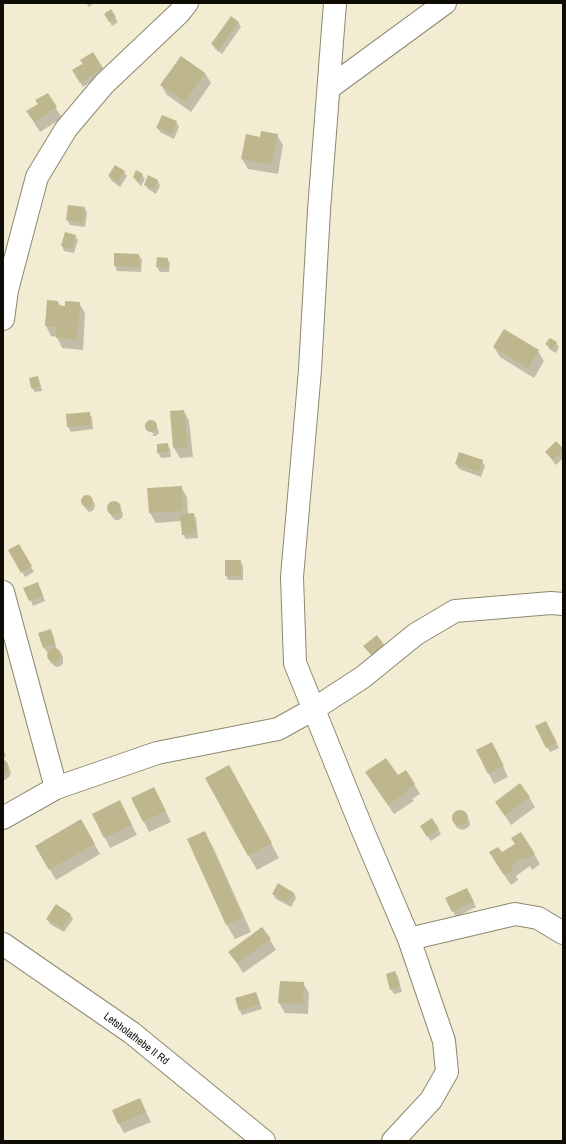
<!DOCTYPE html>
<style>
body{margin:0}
#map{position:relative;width:566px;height:1144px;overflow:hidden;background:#f2edd2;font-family:"Archivo Narrow",sans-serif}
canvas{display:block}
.frame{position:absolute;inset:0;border:4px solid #0e0c05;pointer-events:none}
</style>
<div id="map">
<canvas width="566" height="1144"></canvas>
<div class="frame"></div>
</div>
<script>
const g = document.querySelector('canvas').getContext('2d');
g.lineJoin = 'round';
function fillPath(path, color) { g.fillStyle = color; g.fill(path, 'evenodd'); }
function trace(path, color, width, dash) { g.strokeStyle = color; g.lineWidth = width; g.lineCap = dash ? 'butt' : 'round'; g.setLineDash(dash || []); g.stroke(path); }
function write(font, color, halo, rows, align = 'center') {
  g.font = font + ' "Archivo Narrow",sans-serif'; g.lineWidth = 4; g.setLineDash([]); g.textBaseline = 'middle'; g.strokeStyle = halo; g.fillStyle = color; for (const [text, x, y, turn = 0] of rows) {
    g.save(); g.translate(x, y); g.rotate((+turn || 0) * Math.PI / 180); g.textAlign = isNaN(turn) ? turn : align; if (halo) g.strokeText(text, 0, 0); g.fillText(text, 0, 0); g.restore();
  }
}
const shadow = new Path2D(`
 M 86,3 L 94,3 L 89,7 Z
 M 115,17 L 118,22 L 112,26 L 108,19 Z
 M 238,22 L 241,27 L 222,54 L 215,49 L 213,44 Z
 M 181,57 L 205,73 L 211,83 L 191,112 L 167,95 L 161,85 Z
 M 84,64 L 102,68 L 105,73 L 83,87 L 73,70 Z
 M 47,94 L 62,118 L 40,132 L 33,121 L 39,104 Z
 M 176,122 L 179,127 L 174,139 L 160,132 L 158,128 Z
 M 277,135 L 283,145 L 278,174 L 248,169 L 242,159 L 261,138 Z
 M 124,172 L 127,176 L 120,187 L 112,181 L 109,176 Z
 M 142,175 L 145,179 L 141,186 L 137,182 L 134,177 Z
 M 158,181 L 160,186 L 156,194 L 148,189 L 145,185 Z
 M 85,208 L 87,213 L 85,227 L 70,225 L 67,220 Z
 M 75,236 L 78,240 L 74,253 L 64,251 L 62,246 Z
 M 115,254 L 139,255 L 142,260 L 141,272 L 117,271 L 115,266 Z
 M 167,259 L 170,263 L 169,272 L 160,272 L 157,267 Z
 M 47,301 L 58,302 L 61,307 L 65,307 L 79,303 L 85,313 L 83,350 L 62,348 L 57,337 L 51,336 L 46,326 Z
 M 556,343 L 559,347 L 556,353 L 549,349 L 547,344 Z
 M 494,347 L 538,351 L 544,361 L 534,378 L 500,357 Z
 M 37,377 L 40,382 L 42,391 L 35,392 L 32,388 Z
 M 184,411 L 189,421 L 193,457 L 180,458 L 174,448 Z
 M 89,413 L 92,418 L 93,429 L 71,432 L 68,427 Z
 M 151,421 L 155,423 L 158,429 L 159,433 L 156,436 L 153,436 L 150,434 L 150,433 L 152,436 L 154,434 L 147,429 L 147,425 L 148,422 Z
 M 167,444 L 170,449 L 171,457 L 161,458 L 158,453 L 158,445 Z
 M 563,449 L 563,458 L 556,465 L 546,452 Z
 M 482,461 L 485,466 L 481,477 L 459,469 L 456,464 Z
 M 181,487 L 187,497 L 188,514 L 193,514 L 196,518 L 198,538 L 186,539 L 183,534 L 182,521 L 156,523 L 150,513 Z
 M 86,496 L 89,497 L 95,504 L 94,509 L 92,511 L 89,512 L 85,508 L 82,503 L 82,500 Z
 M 115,503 L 119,505 L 123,514 L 122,518 L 119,520 L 115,520 L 112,517 L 108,508 L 110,504 Z
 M 18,545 L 34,572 L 25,577 L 9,550 Z
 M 240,561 L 243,566 L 243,580 L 228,580 L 226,575 Z
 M 25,588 L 40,588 L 45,601 L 33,606 Z
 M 50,630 L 53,635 L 57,650 L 60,652 L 63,657 L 63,663 L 61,666 L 56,667 L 51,663 L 48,658 L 48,652 L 47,652 L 44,648 Z
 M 545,722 L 559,748 L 550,752 L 536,727 Z
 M 477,750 L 497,753 L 508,777 L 494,784 Z
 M 4,752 L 6,756 L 3,758 L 3,753 Z
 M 3,761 L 8,765 L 11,773 L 9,777 L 5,780 L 3,780 Z
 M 398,777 L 414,784 L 420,794 L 412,799 L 414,801 L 394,814 L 372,782 Z
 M 237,781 L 279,858 L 257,870 L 249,856 Z
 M 529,797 L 535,807 L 511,825 L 496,802 Z
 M 132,798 L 159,798 L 171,822 L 149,832 Z
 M 460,811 L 464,813 L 469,820 L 470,825 L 467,828 L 463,830 L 457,828 L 454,822 L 453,815 L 455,812 Z
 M 125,812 L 137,835 L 110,848 L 93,814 Z
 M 81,820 L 100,854 L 56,880 L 36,846 Z
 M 438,829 L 441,834 L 431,841 L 424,831 Z
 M 204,832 L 213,847 L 251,932 L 235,939 L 227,925 L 189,839 Z
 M 502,854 L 534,854 L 540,864 L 532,870 L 530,866 L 516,876 L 518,880 L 511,885 L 496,863 Z
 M 294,893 L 296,898 L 291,907 L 276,899 L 273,894 Z
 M 470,894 L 476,907 L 456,917 L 447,899 Z
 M 70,914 L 73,919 L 64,932 L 50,924 L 47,919 Z
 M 270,940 L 276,950 L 243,973 L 230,952 Z
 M 395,972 L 398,977 L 402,992 L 394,994 L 391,989 Z
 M 280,982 L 303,983 L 309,993 L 308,1014 L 285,1013 L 279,1003 Z
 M 256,993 L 258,998 L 262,1009 L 242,1015 L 240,1011 Z
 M 140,1099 L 151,1122 L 124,1133 L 119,1124 Z`);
const building = new Path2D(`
 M 111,9 L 116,17 L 109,22 L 104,14 Z
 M 231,16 L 239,22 L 219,50 L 211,44 Z
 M 93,52 L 103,68 L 80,83 L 72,70 L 82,64 L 86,69 L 80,60 Z
 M 181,56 L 205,73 L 185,102 L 160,85 Z
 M 48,93 L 57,107 L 34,122 L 26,111 L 38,104 L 35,100 Z
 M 162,115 L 177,121 L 172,134 L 156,128 Z
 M 261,131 L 278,134 L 272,165 L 241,159 L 246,134 L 260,137 Z
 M 115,165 L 125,171 L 118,182 L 108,176 Z
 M 136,170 L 143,174 L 138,182 L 133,177 Z
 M 148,175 L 158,180 L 154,189 L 144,185 Z
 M 68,205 L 85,207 L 83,223 L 66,220 Z
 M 65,232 L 76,235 L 72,249 L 61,246 Z
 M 114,253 L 139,254 L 139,267 L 114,266 Z
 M 157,257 L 168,258 L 167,268 L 156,267 Z
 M 47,300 L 58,301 L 58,305 L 65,306 L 65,301 L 80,302 L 77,340 L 56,338 L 56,327 L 45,326 Z
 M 504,329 L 539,350 L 528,368 L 493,347 Z
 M 550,338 L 557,342 L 553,349 L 545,344 Z
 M 38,376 L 40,387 L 31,388 L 29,378 Z
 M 184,410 L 188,447 L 173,448 L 170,411 Z
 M 90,412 L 91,425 L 67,427 L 66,414 Z
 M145 426a6 6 0 1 1 12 0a6 6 0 1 1-12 0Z
 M 556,441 L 563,448 L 563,451 L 553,460 L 545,452 Z
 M 168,443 L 169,452 L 157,453 L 157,444 Z
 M 459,452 L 483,460 L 479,472 L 455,464 Z
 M 182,486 L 183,511 L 149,513 L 147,488 Z
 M81 501a6 6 0 1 1 12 0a6 6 0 1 1-12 0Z
 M107 508a7 7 0 1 1 14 0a7 7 0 1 1-14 0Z
 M 194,513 L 196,533 L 182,535 L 180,514 Z
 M 19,544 L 32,566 L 21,573 L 8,550 Z
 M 225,560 L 241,560 L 241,576 L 225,576 Z
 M 38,582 L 43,596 L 29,601 L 23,588 Z
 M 51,629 L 55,644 L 43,648 L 38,633 Z
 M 377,635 L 385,646 L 372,656 L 363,646 Z
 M47 655a7 7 0 1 1 14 0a7 7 0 1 1-14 0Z
 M 546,721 L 557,743 L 546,748 L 535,726 Z
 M 492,742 L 504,766 L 488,774 L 476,750 Z
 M 386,758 L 398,775 L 406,770 L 415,784 L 407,789 L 409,791 L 388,805 L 365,772 Z
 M 3,759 L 7,762 L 9,768 L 7,772 L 3,775 Z
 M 229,765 L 272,843 L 248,856 L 205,778 Z
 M 520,783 L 530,797 L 505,816 L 495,802 Z
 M 154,787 L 166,811 L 143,822 L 131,798 Z
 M 120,800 L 132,825 L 104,838 L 92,814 Z
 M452 818a8 8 0 1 1 16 0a8 8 0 1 1-16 0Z
 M 432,818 L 439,829 L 427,837 L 420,826 Z
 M 81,819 L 95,844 L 49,870 L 35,846 Z
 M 205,831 L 243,918 L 226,925 L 187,839 Z
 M 521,832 L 535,854 L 526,860 L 523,857 L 511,865 L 514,870 L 504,875 L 489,852 L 498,847 L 502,852 L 515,844 L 511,838 Z
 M 278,883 L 294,893 L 288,903 L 272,894 Z
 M 467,888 L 474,902 L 452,912 L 445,898 Z
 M 56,904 L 71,914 L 62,928 L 46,919 Z
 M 262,927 L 271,939 L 237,963 L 228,952 Z
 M 395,971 L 400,987 L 390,990 L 386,974 Z
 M 280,981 L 304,982 L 303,1004 L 278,1003 Z
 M 256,992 L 260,1004 L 239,1011 L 235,998 Z
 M 140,1098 L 146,1112 L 118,1124 L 112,1110 Z`);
const street = new Path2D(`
 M 335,3 L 319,210 L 310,370 L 292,577 L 295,663 L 363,831 L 409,939 L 444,1041 L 447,1072 L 431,1100 L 393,1141
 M 329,88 L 445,3
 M 3,319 L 7,290 L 37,177 L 66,129 L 104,84 L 179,13 L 187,3
 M 3,592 L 56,788
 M 3,818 L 56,788 L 157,753 L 278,729 L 314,709 L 363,677 L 416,634 L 455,611 L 551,603 L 563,604
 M 409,939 L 515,914 L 538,918 L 563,933`);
const secondary = new Path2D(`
 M 3,944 L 132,1033 L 264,1141`);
const streetNames = [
 ["Letsholathebe II Rd",136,1039,37]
];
fillPath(shadow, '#0003');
fillPath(building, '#beb78d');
trace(street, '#8d8971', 24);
trace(secondary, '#8d8971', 24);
trace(street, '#fff', 22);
trace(secondary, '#fff', 22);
write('11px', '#0e0c05', '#fff', streetNames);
</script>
